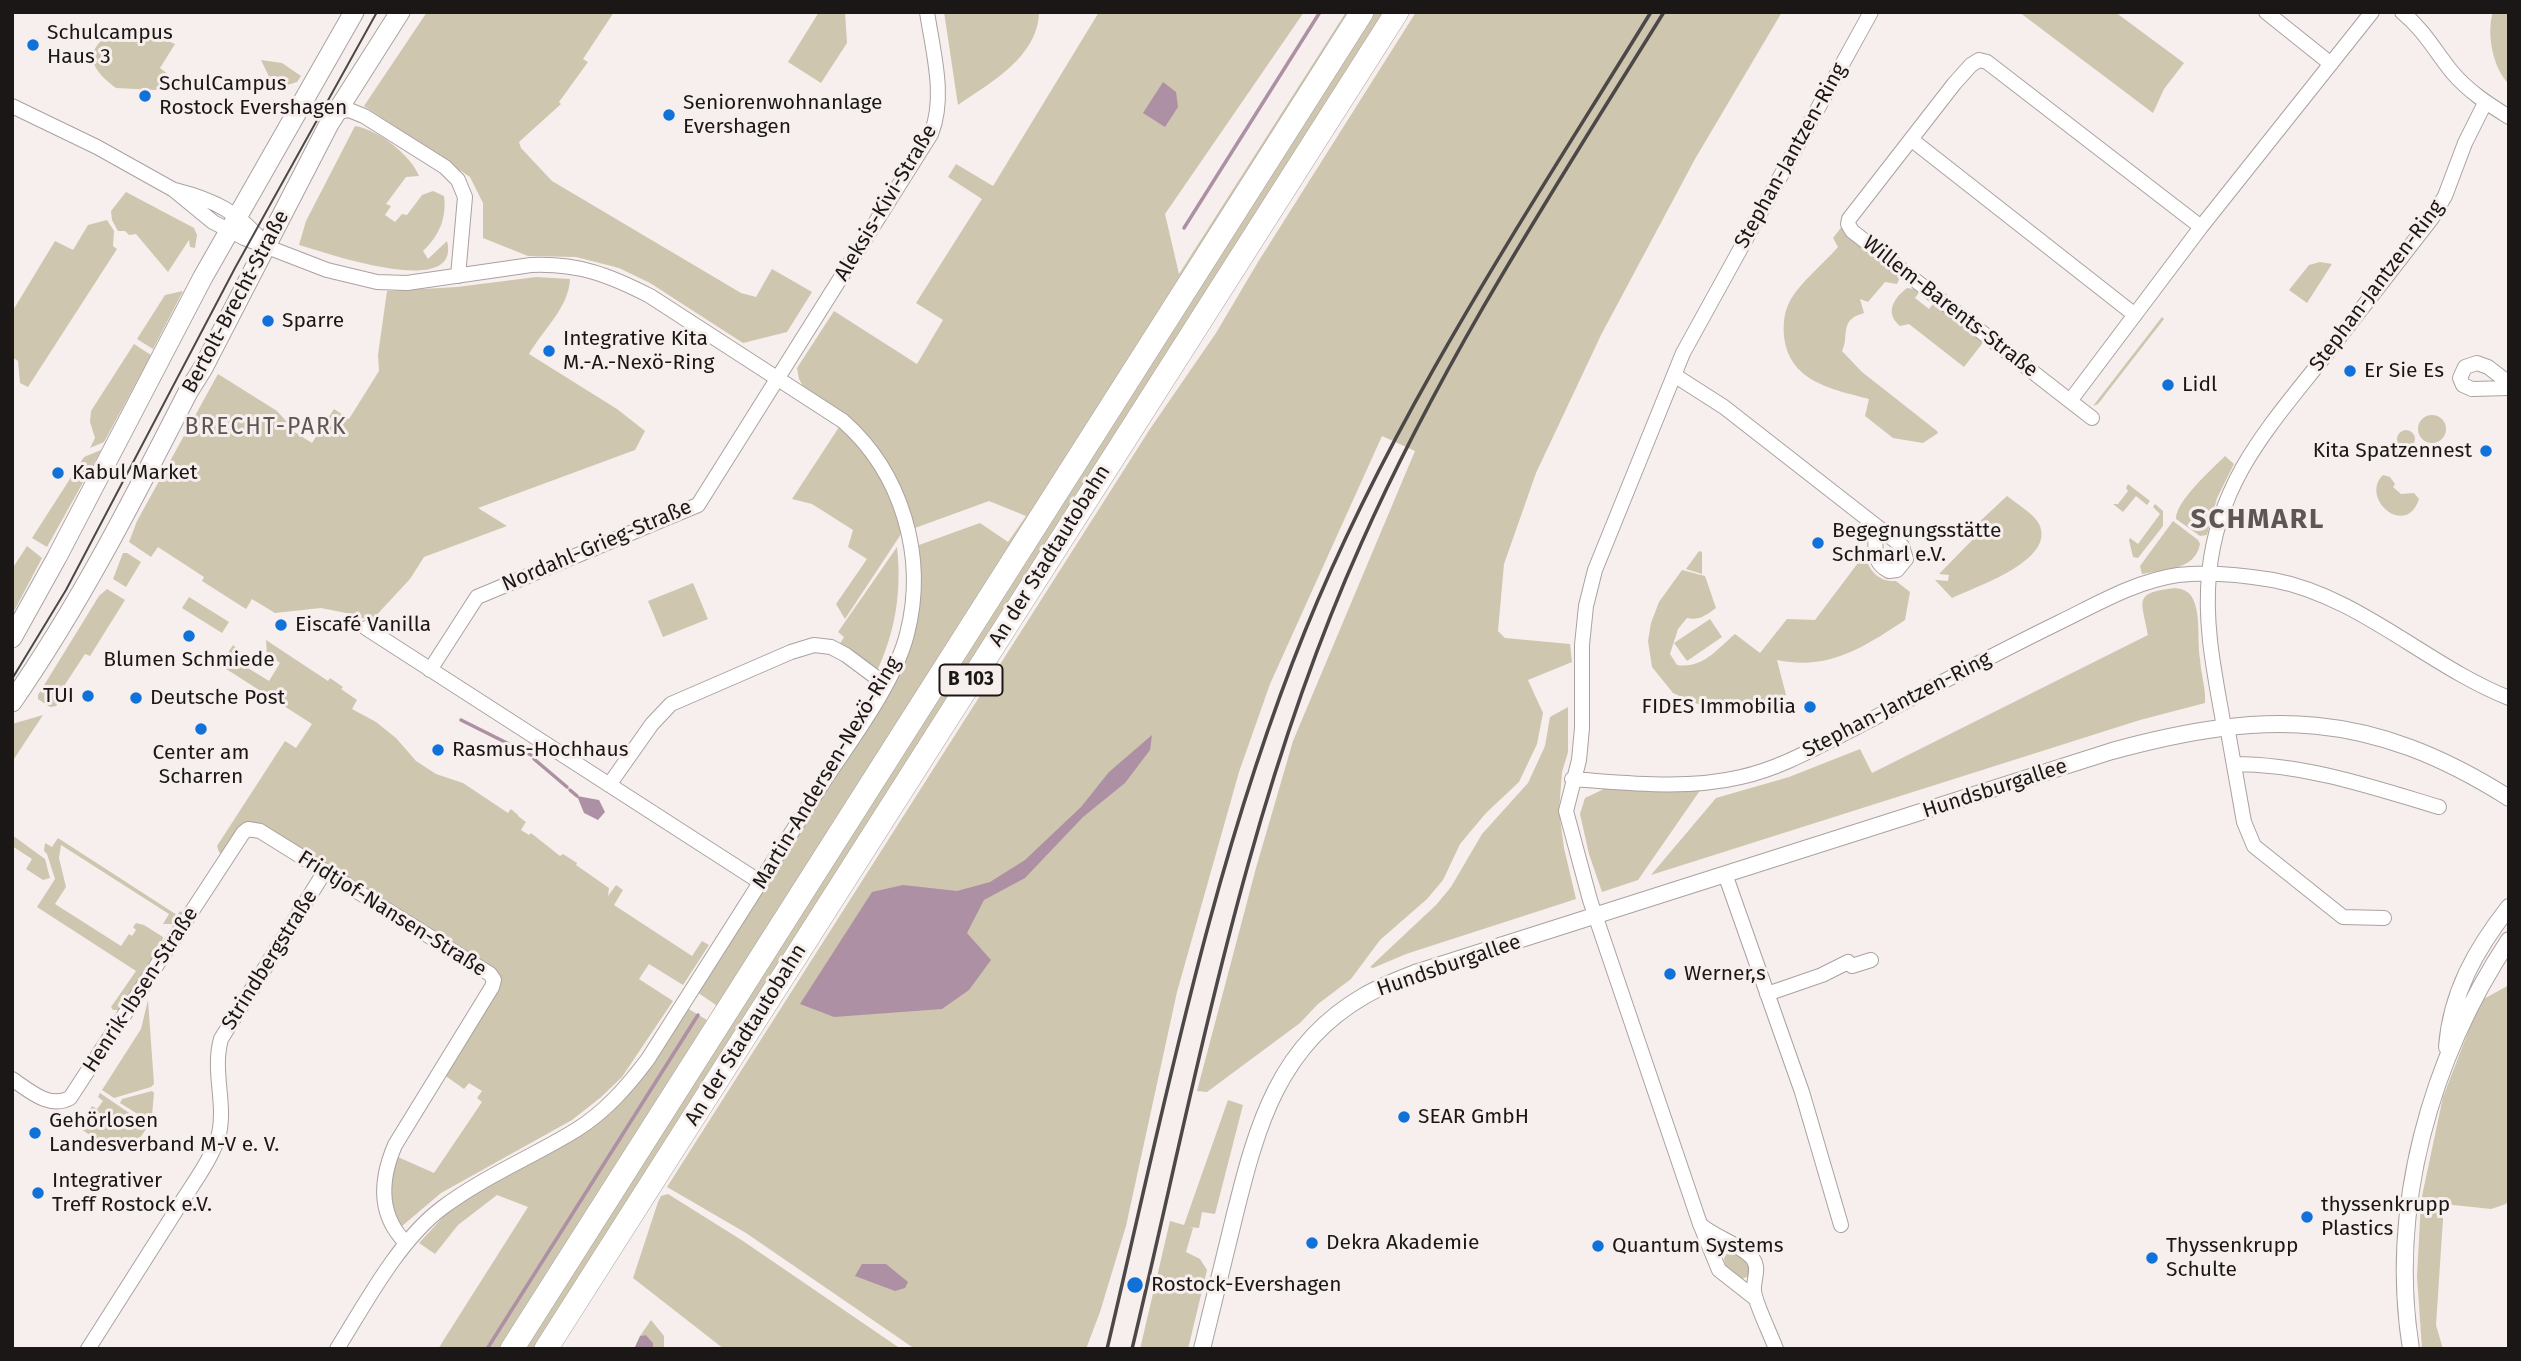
<!DOCTYPE html>
<meta charset="utf-8">
<style>
body{margin:0}
#map{position:relative;width:2521px;height:1361px;overflow:hidden;background:#f7efed;font-family:"Fira Sans",sans-serif}
canvas{display:block}
.frame{position:absolute;inset:0;border:14px solid #1a1716;pointer-events:none}
</style>
<div id="map">
<canvas width="2521" height="1361"></canvas>
<div class="frame"></div>
</div>
<script>
const g = document.querySelector('canvas').getContext('2d');
g.lineJoin = 'round';
function fillPath(path, color) { g.fillStyle = color; g.fill(path, 'evenodd'); }
function trace(path, color, width, dash) { g.strokeStyle = color; g.lineWidth = width; g.lineCap = dash ? 'butt' : 'round'; g.setLineDash(dash || []); g.stroke(path); }
function write(font, color, halo, rows, align = 'center') {
  g.font = font + ' "Fira Sans",sans-serif'; g.lineWidth = 6; g.setLineDash([]); g.textBaseline = 'middle'; g.strokeStyle = halo; g.fillStyle = color; for (const [text, x, y, turn = 0] of rows) {
    g.save(); g.translate(x, y); g.rotate((+turn || 0) * Math.PI / 180); g.textAlign = isNaN(turn) ? turn : align; if (halo) g.strokeText(text, 0, 0); g.fillText(text, 0, 0); g.restore();
  }
}
const green = new Path2D(`
 M 427,12 L 614,12 L 583,59 L 588,62 L 559,102 L 561,104 L 519,142 L 521,148 L 552,181 L 741,293 L 756,297 L 772,269 L 812,292 L 787,332 L 743,343 L 650,283 L 619,268 L 576,257 L 528,256 L 483,238 L 483,203 L 470,177 L 364,106 Z
 M 819,12 L 845,12 L 847,43 L 821,83 L 788,62 Z
 M 944,12 L 1039,12 C 1038,57 990,83 958,105 Z
 M 1099,12 L 1304,12 L 1165,214 L 1179,274 L 1346,12 L 1353,12 L 503,1349 L 438,1349 L 528,1207 L 497,1195 L 458,1225 L 435,1254 L 419,1243 L 445,1215 L 469,1194 L 556,1150 L 600,1122 L 622,1102 L 645,1074 L 687,1008 L 707,1020 L 716,1005 L 697,992 L 905,659 C 921,619 922,587 919,545 L 980,523 L 1008,542 L 1026,516 L 989,501 L 915,528 L 896,481 L 804,388 L 799,379 L 797,368 L 834,311 L 917,364 L 943,320 L 916,303 L 982,199 L 948,177 L 956,164 L 993,186 Z
 M 1374,12 L 1384,12 L 533,1349 L 524,1349 Z
 M 1416,12 L 1782,12 L 1695,159 L 1601,335 L 1536,473 L 1504,564 L 1498,631 L 1505,638 L 1570,644 L 1572,662 L 1528,680 L 1543,713 L 1537,744 L 1519,782 L 1486,813 L 1460,844 L 1443,880 L 1427,899 L 1380,940 L 1351,979 L 1318,1004 L 1300,1023 L 1207,1092 L 1197,1091 L 1256,868 L 1293,741 L 1415,451 L 1382,436 L 1270,684 L 1239,772 L 1177,992 L 1126,1226 L 1100,1312 L 1086,1349 L 915,1349 L 746,1233 L 667,1187 L 1150,429 L 1216,333 L 1258,262 Z
 M 2019,12 L 2115,12 L 2184,63 L 2164,89 L 2153,113 Z
 M 2493,12 L 2509,12 L 2509,84 C 2493,69 2486,33 2493,12 Z
 M 126,27 L 136,27 L 175,44 L 160,68 L 169,75 L 156,90 L 116,88 C 100,76 82,59 101,41 C 108,34 115,30 126,27 Z
 M 261,60 L 282,63 L 301,76 L 297,82 L 275,89 Z
 M 355,126 C 377,129 411,155 419,176 L 406,177 L 386,204 L 391,206 L 385,215 L 395,222 L 402,214 L 407,215 L 422,195 L 433,191 L 444,196 C 447,218 439,236 423,251 L 428,259 L 447,241 C 462,301 324,252 299,245 L 306,221 Z
 M 126,192 L 194,228 L 197,235 L 195,248 L 190,247 L 189,240 L 168,272 L 136,234 L 129,235 L 125,231 L 118,231 L 112,220 L 111,211 Z
 M 107,220 L 114,231 L 113,246 L 117,249 L 28,387 L 20,383 L 18,361 L 12,357 L 12,312 L 55,241 L 73,250 L 88,225 Z
 M 1843,225 L 1898,269 L 1899,279 L 1897,284 L 1885,282 L 1868,302 L 1860,299 L 1864,313 C 1838,320 1850,335 1842,351 L 1862,372 L 1937,431 L 1938,433 L 1923,443 L 1893,438 L 1865,416 L 1869,399 C 1832,389 1789,382 1784,336 C 1783,324 1784,311 1791,299 C 1801,282 1824,263 1838,247 L 1833,238 Z
 M 2320,262 L 2332,264 L 2307,303 L 2289,290 L 2309,265 Z
 M 536,277 L 570,279 C 569,307 543,330 529,354 L 617,409 L 645,431 L 635,450 L 478,508 L 507,526 L 424,557 L 410,579 L 371,621 L 351,614 L 321,608 L 275,613 L 252,599 L 246,609 L 202,581 L 204,577 L 158,547 L 151,557 L 129,542 L 137,521 L 218,374 L 277,411 L 287,422 L 285,426 L 312,443 L 334,409 L 349,419 L 379,371 L 378,355 L 387,291 L 457,287 Z
 M 1907,288 L 1921,290 L 1915,298 L 1929,309 L 1935,301 L 1985,340 L 1964,367 L 1909,324 L 1900,326 C 1884,313 1894,298 1907,288 Z
 M 183,291 L 153,349 L 137,339 L 165,295 Z
 M 2162,317 L 2164,319 L 2098,404 L 2093,406 Z
 M 134,344 L 151,355 L 104,442 L 90,448 L 95,438 L 90,422 L 91,411 Z
 M2418 429a14 14 0 1 1 28 0a14 14 0 1 1-28 0Z
 M 843,421 L 857,434 L 907,525 L 845,619 L 836,604 L 867,559 L 848,547 L 853,530 L 812,504 L 792,499 Z
 M2397 439a9 9 0 1 1 18 0a9 9 0 1 1-18 0Z
 M 101,450 L 47,547 L 32,538 L 84,457 Z
 M 2225,456 L 2234,464 L 2217,498 L 2207,535 L 2200,536 L 2176,519 C 2175,502 2212,469 2225,456 Z
 M 2383,475 L 2390,477 L 2395,484 L 2393,487 L 2401,494 L 2414,493 L 2419,499 C 2406,539 2359,498 2383,475 Z
 M 2128,484 L 2150,501 L 2147,505 L 2136,496 L 2123,512 L 2113,504 L 2118,504 L 2128,491 L 2126,488 Z
 M 2007,496 C 2017,504 2033,513 2039,524 C 2057,560 1975,587 1952,598 L 1935,580 L 1948,581 L 1949,575 L 1939,574 L 1982,530 L 1977,524 Z
 M 2155,504 L 2163,511 L 2163,526 L 2138,558 L 2133,557 L 2129,540 L 2130,538 L 2138,544 L 2160,514 L 2153,507 Z
 M 2173,521 L 2198,540 L 2200,544 C 2195,571 2164,569 2142,574 L 2140,566 Z
 M 27,546 L 42,558 L 12,615 L 12,569 Z
 M 897,547 C 902,592 895,633 876,673 L 839,645 L 844,637 L 838,632 Z
 M 1699,551 L 1702,552 L 1702,574 L 1686,569 Z
 M 123,553 L 127,553 L 141,562 L 126,587 L 113,579 Z
 M 1864,555 C 1870,571 1878,582 1896,581 L 1910,592 L 1905,620 C 1864,647 1829,671 1777,660 L 1786,695 L 1746,705 L 1709,709 L 1673,693 L 1652,667 L 1648,641 L 1651,623 L 1659,602 L 1682,570 L 1705,576 L 1716,608 C 1707,615 1698,621 1687,618 L 1678,629 L 1670,654 L 1677,665 C 1703,669 1717,649 1735,634 L 1760,653 L 1787,619 L 1815,620 Z
 M 693,583 L 708,619 L 663,637 L 648,601 Z
 M 2175,588 C 2183,589 2189,591 2193,599 C 2201,616 2197,641 2200,659 C 2201,675 2206,688 2205,703 L 2140,720 L 1651,875 L 1716,798 L 1789,777 L 1860,749 L 1872,773 L 2148,635 C 2142,600 2132,593 2175,588 Z
 M 107,589 L 125,600 L 90,656 L 85,654 L 62,689 L 65,692 L 56,706 L 50,707 L 38,699 L 38,695 L 99,596 Z
 M 189,597 L 229,622 L 222,633 L 182,608 Z
 M 1710,619 L 1722,637 L 1687,661 L 1674,643 Z
 M 266,640 L 328,681 L 330,678 L 343,687 L 341,689 L 357,700 L 352,709 L 376,722 L 396,738 L 416,761 L 436,774 L 463,783 L 508,813 L 511,809 L 518,815 L 518,816 L 526,822 L 521,830 L 529,835 L 531,833 L 560,856 L 563,854 L 577,863 L 576,865 L 609,888 L 608,896 L 616,885 L 623,890 L 614,905 L 692,956 L 702,941 L 709,945 L 683,985 L 649,964 L 639,979 L 673,1001 L 622,1077 L 600,1098 L 572,1120 L 441,1193 L 395,1232 L 386,1212 L 391,1154 L 434,1173 L 482,1102 L 477,1098 L 482,1091 L 469,1083 L 464,1089 L 440,1072 L 493,980 L 252,829 L 226,857 L 219,852 L 217,846 L 285,741 L 296,748 L 312,724 L 220,665 L 233,645 L 237,649 L 243,665 L 269,681 L 280,663 L 267,654 Z
 M 1568,707 L 1568,752 L 1562,772 L 1559,811 L 1564,848 L 1576,899 L 1406,954 L 1373,968 L 1370,967 L 1436,905 L 1451,887 L 1482,834 L 1528,783 L 1545,746 L 1550,717 Z
 M 43,715 L 12,762 L 12,724 Z
 M 1604,789 L 1701,789 L 1638,880 L 1602,892 L 1589,854 L 1580,814 L 1585,798 Z
 M 12,835 L 45,859 L 50,878 L 43,880 L 26,869 L 32,859 L 12,846 Z
 M 58,838 L 177,915 L 180,911 L 183,913 L 174,924 L 163,924 L 169,914 L 61,845 L 59,858 L 66,887 L 55,904 L 121,946 L 129,934 L 132,936 L 136,930 L 133,927 L 136,923 L 144,925 L 163,937 L 162,943 L 120,1010 L 113,1010 L 111,1007 L 136,971 L 37,907 L 55,879 L 47,854 L 44,851 L 45,843 L 52,847 Z
 M 2509,985 L 2509,1197 L 2506,1204 L 2491,1209 L 2444,1204 L 2436,1325 L 2443,1349 L 2422,1349 L 2417,1276 L 2421,1201 L 2443,1097 L 2480,1001 Z
 M 148,1000 L 154,1084 L 151,1087 L 114,1098 L 102,1090 L 141,1029 Z
 M 152,1091 L 154,1093 L 152,1115 L 149,1121 L 120,1103 L 122,1099 Z
 M 100,1093 L 144,1123 L 146,1129 L 132,1150 C 114,1153 94,1137 79,1128 L 92,1106 L 97,1109 L 103,1101 L 98,1097 Z
 M 1228,1100 L 1243,1105 L 1215,1214 L 1202,1212 L 1199,1228 L 1189,1227 L 1193,1228 L 1186,1252 L 1200,1259 L 1207,1270 L 1188,1349 L 1140,1349 L 1170,1221 L 1184,1225 Z
 M 668,1194 L 743,1241 L 901,1349 L 724,1349 L 633,1278 L 658,1202 L 661,1196 Z
 M 1728,1252 L 1748,1259 L 1752,1264 L 1749,1276 L 1742,1279 C 1732,1276 1725,1269 1724,1258 Z
 M 651,1320 L 664,1336 L 664,1349 L 653,1349 L 653,1343 L 646,1335 L 640,1336 Z`);
const water = new Path2D(`
 M 1163,82 L 1176,92 L 1178,107 L 1165,127 L 1143,113 Z
 M 1152,735 L 1150,750 L 1125,783 L 1083,817 L 1025,878 L 984,900 L 967,933 L 991,960 L 969,990 L 942,1009 L 834,1017 L 800,1004 L 872,892 L 903,885 L 957,891 L 990,882 L 1025,860 L 1081,807 L 1109,772 Z
 M 577,796 L 599,800 L 605,812 L 598,820 L 584,813 Z
 M 862,1264 L 886,1264 L 908,1282 L 905,1288 L 895,1291 L 855,1276 Z
 M 646,1335 L 653,1343 L 653,1349 L 634,1349 L 640,1336 Z`);
const stream = new Path2D(`
 M 1184,228 L 1320,12
 M 461,720 L 531,755
 M 534,759 L 567,787
 M 570,790 L 577,796
 M 487,1349 L 698,1015`);
const minor = new Path2D(`
 M 2266,12 L 2331,64
 M 2402,12 C 2424,30 2435,51 2452,72 C 2468,91 2488,104 2509,117
 M 12,106 L 97,147 L 174,190 L 213,222 L 244,238 L 327,270 L 377,282 L 407,283 L 531,265 C 578,263 609,275 650,296 L 843,421 C 902,473 927,557 907,634 C 895,682 852,739 824,781 C 766,874 706,967 648,1059 C 627,1087 605,1112 576,1130 C 532,1157 483,1177 442,1208 C 399,1240 365,1304 337,1349
 M 335,115 L 339,112 L 349,110 L 364,116 L 445,167 L 458,180 L 465,197 L 458,276
 M 1912,140 L 2135,315
 M 175,190 C 215,200 240,213 266,246
 M 1674,375 L 1724,407 L 1902,546 L 1906,559 L 1897,570 L 1889,571 C 1865,559 1884,539 1868,520
 M 2509,383 L 2488,367 L 2477,363 L 2465,367 L 2460,378 L 2463,385 L 2472,389 L 2509,388
 M 2070,401 L 1852,231 L 1848,224 L 1849,219 L 1954,84 L 1971,65 L 1979,60 L 1987,62 L 2201,227
 M 2092,418 L 2070,401 L 2201,227 L 2372,12
 M 366,628 L 760,882
 M 430,670 L 477,597 L 698,505 L 931,134 C 946,97 933,52 927,12
 M 2227,726 L 2244,822 L 2254,846 L 2343,917 L 2384,918
 M 2224,727 C 2215,675 2204,627 2209,574 C 2218,480 2269,427 2324,357 C 2360,311 2396,265 2432,218 L 2445,196 L 2465,143 L 2485,103
 M 2234,764 C 2305,764 2372,787 2439,807
 M 1572,779 C 1628,783 1686,790 1741,777 C 1781,768 1817,747 1853,729 C 1922,693 1990,656 2060,622 C 2097,604 2136,581 2178,575 C 2208,571 2243,575 2273,580 C 2359,596 2428,666 2509,698
 M 609,785 L 652,724 L 671,704 L 791,652 L 814,645 L 831,647 L 846,655 L 885,684
 M 1725,874 L 1802,1092 L 1841,1225
 M 1767,994 L 1822,975 L 1848,962 L 1852,966 L 1871,960
 M 12,1079 C 30,1091 49,1109 70,1098 L 243,833 L 248,829 L 260,831 L 490,974 L 494,980 L 492,987 L 395,1145 C 380,1180 378,1215 406,1243
 M 1701,1225 C 1716,1238 1742,1245 1753,1259 C 1760,1269 1753,1280 1754,1291 C 1755,1303 1771,1335 1776,1349
 M 1756,1299 L 1719,1270 L 1700,1224 L 1590,900 L 1566,811 L 1579,760 L 1582,728 L 1582,645 L 1586,606 L 1595,570 L 1683,353 L 1871,12
 M 88,1349 C 118,1302 148,1255 177,1209 C 190,1188 213,1158 219,1134 C 226,1103 212,1071 221,1039 L 325,871`);
const tertiary = new Path2D(`
 M 2447,1047 C 2451,993 2476,949 2509,907
 M 1202,1349 C 1213,1304 1224,1259 1235,1214 C 1257,1125 1279,1045 1364,996 C 1381,986 1400,979 1418,972 L 2112,751 C 2266,709 2370,710 2509,798
 M 2411,1349 C 2388,1207 2431,1058 2509,940`);
const secondary = new Path2D(`
 M 12,638 L 57,557 L 203,277 L 354,12
 M 12,702 C 80,604 134,498 188,392 L 203,368 L 329,124 L 400,12`);
const trunk = new Path2D(`
 M 512,1349 L 1362,12
 M 546,1349 L 1397,12`);
const tram = new Path2D(`
 M 12,679 L 66,590 L 235,268 L 377,12`);
const rail = new Path2D(`
 M 1107,1349 C 1164,1108 1212,861 1305,631 C 1394,411 1527,214 1651,12
 M 1132,1349 C 1197,1077 1246,800 1361,544 C 1444,357 1556,186 1664,12`);
const markers = [
 [33,45,7,"#1071d9"],
 [145,96,7,"#1071d9"],
 [669,115,7,"#1071d9"],
 [268,321,7,"#1071d9"],
 [549,351,7,"#1071d9"],
 [2350,371,7,"#1071d9"],
 [2168,385,7,"#1071d9"],
 [2486,451,7,"#1071d9"],
 [58,473,7,"#1071d9"],
 [1818,543,7,"#1071d9"],
 [281,625,7,"#1071d9"],
 [189,636,7,"#1071d9"],
 [88,696,7,"#1071d9"],
 [136,698,7,"#1071d9"],
 [1810,707,7,"#1071d9"],
 [201,729,7,"#1071d9"],
 [438,750,7,"#1071d9"],
 [1670,974,7,"#1071d9"],
 [1404,1117,7,"#1071d9"],
 [35,1133,7,"#1071d9"],
 [38,1193,7,"#1071d9"],
 [2307,1217,7,"#1071d9"],
 [1312,1243,7,"#1071d9"],
 [1598,1246,7,"#1071d9"],
 [2152,1258,7,"#1071d9"],
 [1135,1285,9,"#1071d9"]
];
const shields = [
 [971,680,63]
];
const shieldNames = [
 ["B 103",971,680]
];
const poiNames = [
 ["Schulcampus",47,33],
 ["Haus 3",47,57],
 ["SchulCampus",159,84],
 ["Rostock Evershagen",159,108],
 ["Seniorenwohnanlage",683,103],
 ["Evershagen",683,127],
 ["Sparre",282,321],
 ["Integrative Kita",563,339],
 ["M.-A.-Nexö-Ring",563,363],
 ["Er Sie Es",2364,371],
 ["Lidl",2182,385],
 ["Kita Spatzennest",2472,451,"right"],
 ["Kabul Market",72,473],
 ["Begegnungsstätte",1832,531],
 ["Schmarl e.V.",1832,555],
 ["Eiscafé Vanilla",295,625],
 ["Blumen Schmiede",189,660,"center"],
 ["TUI",74,696,"right"],
 ["Deutsche Post",150,698],
 ["FIDES Immobilia",1796,707,"right"],
 ["Rasmus-Hochhaus",452,750],
 ["Center am",201,753,"center"],
 ["Scharren",201,777,"center"],
 ["Werner,s",1684,974],
 ["SEAR GmbH",1418,1117],
 ["Gehörlosen",49,1121],
 ["Landesverband M-V e. V.",49,1145],
 ["Integrativer",52,1181],
 ["Treff Rostock e.V.",52,1205],
 ["thyssenkrupp",2321,1205],
 ["Plastics",2321,1229],
 ["Dekra Akademie",1326,1243],
 ["Quantum Systems",1612,1246],
 ["Thyssenkrupp",2166,1246],
 ["Schulte",2166,1270],
 ["Rostock-Evershagen",1151,1285]
];
const streetNames = [
 ["Stephan-Jantzen-Ring",1791,156,-61],
 ["Aleksis-Kivi-Straße",886,203,-59],
 ["Stephan-Jantzen-Ring",2377,286,-53],
 ["Bertolt-Brecht-Straße",236,302,-62],
 ["Willem-Barents-Straße",1950,307,38],
 ["Nordahl-Grieg-Straße",597,546,-23],
 ["An der Stadtautobahn",1050,556,-58],
 ["Stephan-Jantzen-Ring",1897,705,-27],
 ["Martin-Andersen-Nexö-Ring",827,773,-59],
 ["Hundsburgallee",1995,789,-18],
 ["Fridtjof-Nansen-Straße",392,914,32],
 ["Strindbergstraße",270,960,-58],
 ["Hundsburgallee",1449,966,-19],
 ["Henrik-Ibsen-Straße",141,990,-57],
 ["An der Stadtautobahn",746,1035,-58]
];
const neighbourhoodNames = [
 ["BRECHT-PARK",266,428]
];
const districtNames = [
 ["SCHMARL",2258,520]
];
fillPath(green, '#cec6af');
fillPath(water, '#ad90a3');
trace(stream, '#ad90a3', 3.5);
trace(minor, '#a9a2a0', 16);
trace(tertiary, '#a9a2a0', 18);
trace(secondary, '#a9a2a0', 21);
trace(trunk, '#a9a2a0', 24);
trace(minor, '#fff', 14);
trace(tertiary, '#fff', 16);
trace(secondary, '#fff', 19);
trace(trunk, '#fff', 23);
trace(tram, '#4c4847', 2);
trace(rail, '#4c4847', 3.5);
for (const [x, y, r, color] of markers) { const dot = new Path2D(); dot.arc(x, y, r, 0, 2 * Math.PI); g.fillStyle = color; g.fill(dot); trace(dot, '#f7efed', 2.5); }
for (const [x, y, w] of shields) { const box = new Path2D(); box.roundRect(x - w / 2, y - 15.5, w, 31, 5); g.fillStyle = '#f7efed'; g.fill(box); trace(box, '#1a1716', 2); }
write('bold 19px', '#1a1716', null, shieldNames);
write('21px', '#1a1716', '#f7efed', poiNames, 'left');
write('21px', '#1a1716', '#f7efed', streetNames);
g.letterSpacing = '2px';
write('23px', '#5d5654', '#f7efed', neighbourhoodNames);
g.letterSpacing = '0px';
g.letterSpacing = '2px';
write('bold 28px', '#5d5654', '#f7efed', districtNames);
g.letterSpacing = '0px';
</script>
